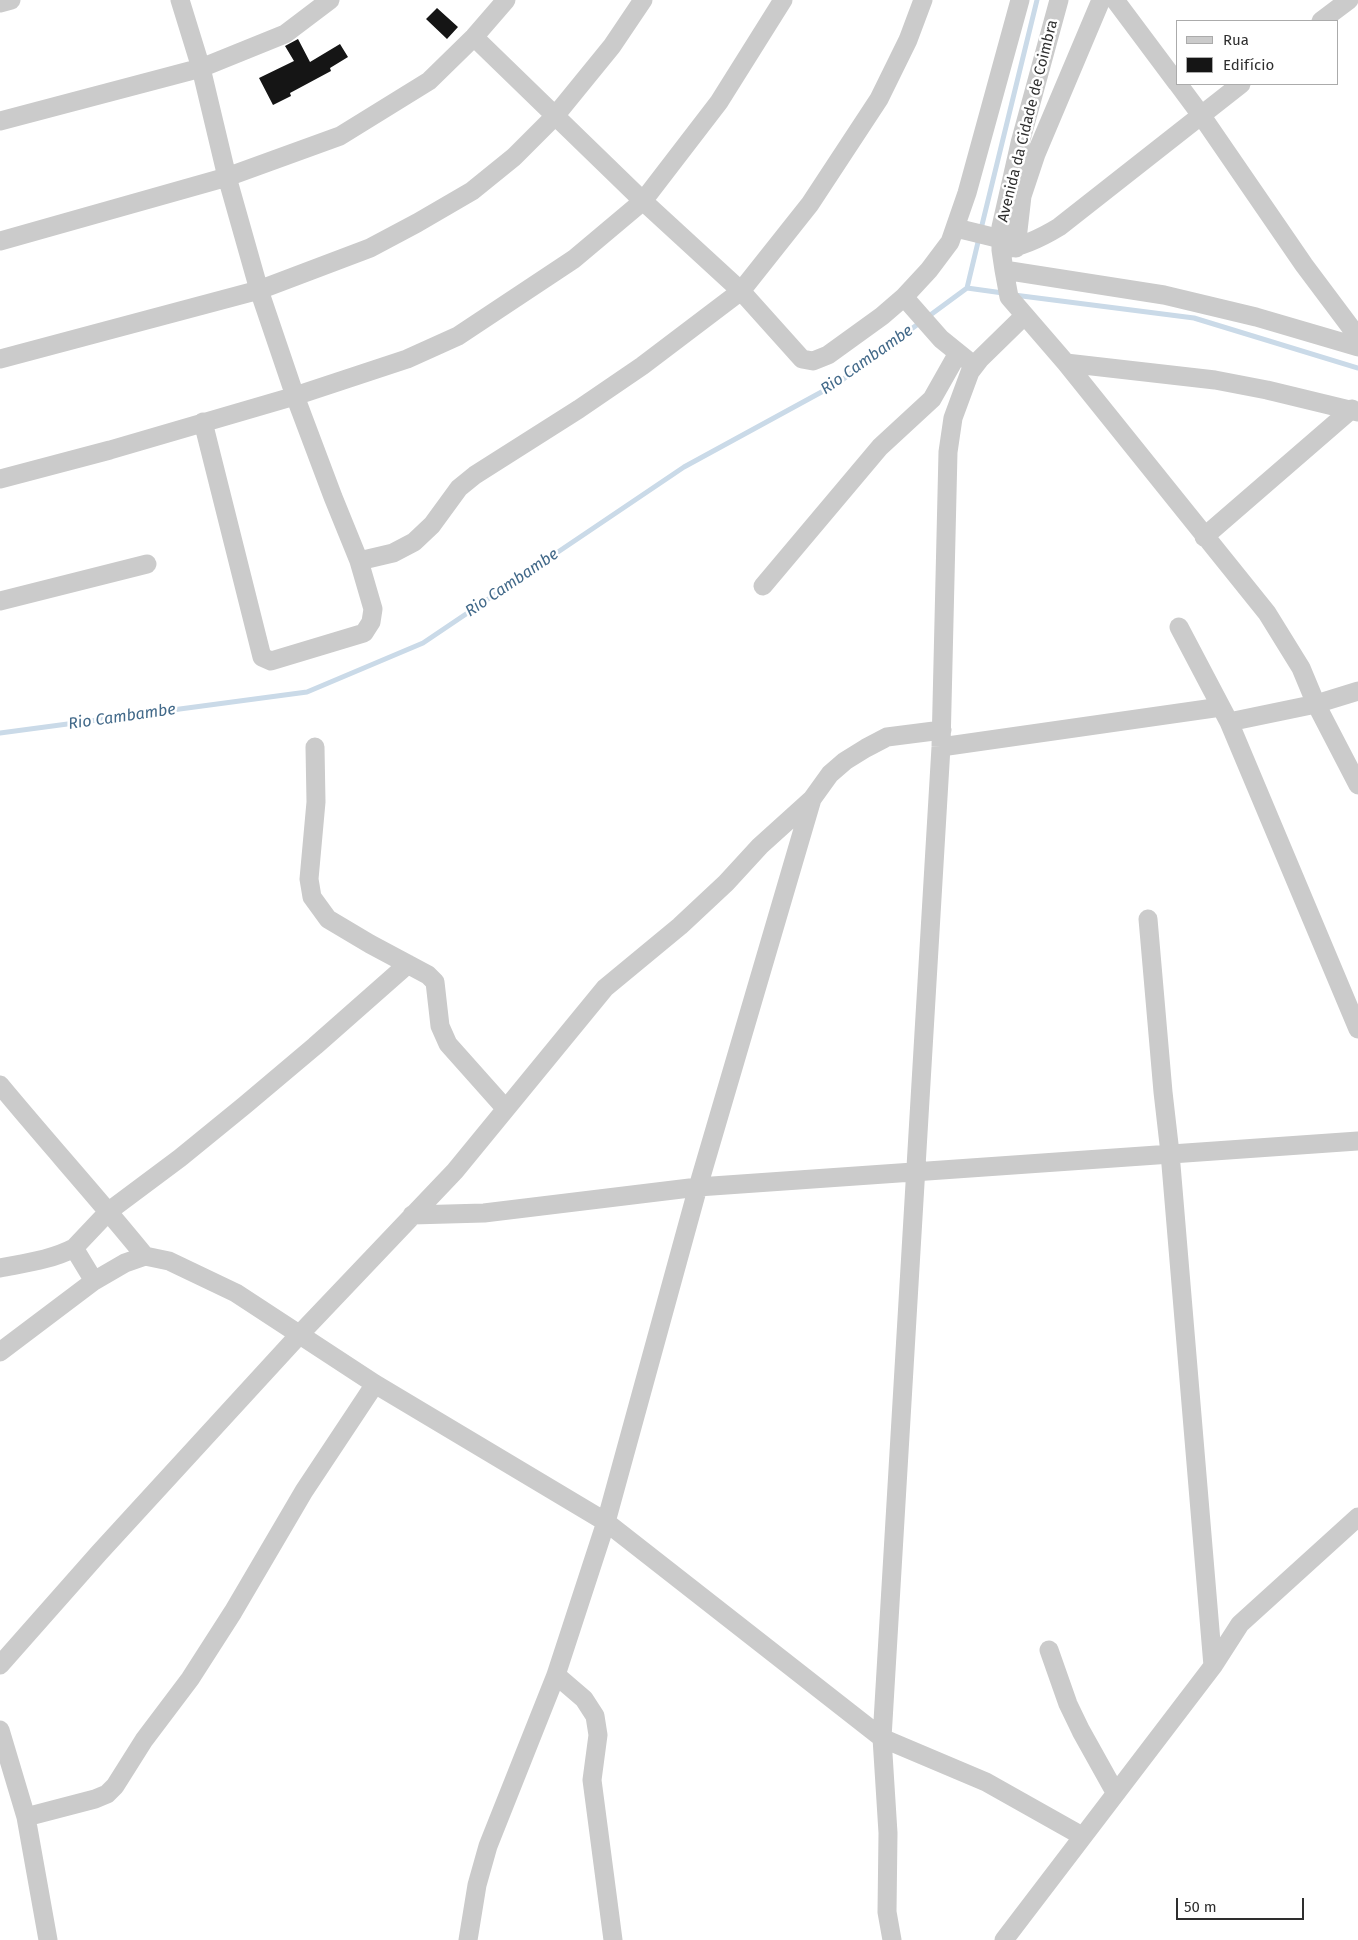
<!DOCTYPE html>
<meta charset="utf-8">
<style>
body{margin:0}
#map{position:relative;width:1358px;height:1940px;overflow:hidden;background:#fff;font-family:"Fira Sans",sans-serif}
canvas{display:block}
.legend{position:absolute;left:1176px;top:20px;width:162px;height:65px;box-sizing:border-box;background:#fff;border:1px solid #ababab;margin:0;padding:6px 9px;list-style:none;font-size:15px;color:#2e2e2e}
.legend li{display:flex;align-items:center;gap:10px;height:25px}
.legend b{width:25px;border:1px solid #ababab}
.scale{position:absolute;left:1176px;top:1898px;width:128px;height:22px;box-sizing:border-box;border:2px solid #2e2e2e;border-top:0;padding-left:6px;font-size:15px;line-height:18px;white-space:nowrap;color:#2e2e2e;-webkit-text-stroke:4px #fff;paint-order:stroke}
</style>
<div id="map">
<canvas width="1358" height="1940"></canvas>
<ul class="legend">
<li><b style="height:6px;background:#cbcbcb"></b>Rua</li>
<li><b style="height:14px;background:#151515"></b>Edifício</li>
</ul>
<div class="scale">50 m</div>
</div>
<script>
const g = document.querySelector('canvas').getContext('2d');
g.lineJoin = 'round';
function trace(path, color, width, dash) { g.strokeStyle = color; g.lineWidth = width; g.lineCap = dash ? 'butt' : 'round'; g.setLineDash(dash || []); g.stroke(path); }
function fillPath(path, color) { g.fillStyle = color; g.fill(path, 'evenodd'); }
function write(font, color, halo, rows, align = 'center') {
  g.font = font + ' "Fira Sans",sans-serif'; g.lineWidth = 5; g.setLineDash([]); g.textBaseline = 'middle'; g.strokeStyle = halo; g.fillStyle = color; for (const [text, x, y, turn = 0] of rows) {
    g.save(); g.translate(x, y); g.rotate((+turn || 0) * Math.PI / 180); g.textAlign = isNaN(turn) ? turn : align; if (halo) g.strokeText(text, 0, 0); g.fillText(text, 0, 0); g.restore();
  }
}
const stream = new Path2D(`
 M 981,229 L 1037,0
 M 967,288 L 1003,293
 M 967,288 L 979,238
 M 1014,295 L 1194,318 L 1358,368
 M 0,733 L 307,692 L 423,643 L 684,467 L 838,383 L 967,288`);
const building = new Path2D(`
 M 437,8 L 458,27 L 447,39 L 426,19 Z
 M 298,39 L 310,62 L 340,44 L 348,57 L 330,68 L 331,71 L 290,93 L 291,96 L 273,105 L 259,78 L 294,61 L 285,46 Z`);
const street = new Path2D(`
 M 180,0 L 201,68 L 227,177 L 259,290 L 295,396 L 333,497 L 359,561 L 373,609 L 371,622 L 364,633 L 271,661 L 262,657 L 203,422
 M 1059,0 L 1020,143 L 1001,227 L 1001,250 L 1004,270 L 1164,295 L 1256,317 L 1358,347
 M 1115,0 L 1177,83
 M 0,3 L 11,0
 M 1321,21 L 1349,0
 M 474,37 L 643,201 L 741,291 L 802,359 L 813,361 L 828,355 L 882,316 L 904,297 L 929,270 L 950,242 L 967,193 L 1020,0
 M 1178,84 L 1201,115 L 1304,265 L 1358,337
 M 0,121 L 201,68 L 285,34 L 330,0
 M 956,228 L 1001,239
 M 0,241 L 227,177 L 340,136 L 429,81 L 474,37 L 506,0
 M 1016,248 L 1022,196 L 1036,154 L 1101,0
 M 1001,250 C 1023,247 1041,238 1059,227 L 1241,84
 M 1004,270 L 1009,297 L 1066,363 L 1267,613 L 1301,668 L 1316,704 L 1358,785
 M 904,297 L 941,339 L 967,360
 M 0,359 L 259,290 L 370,248 L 417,223 L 472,191 L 514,157 L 555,116 L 612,46 L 643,0
 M 1066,363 L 1215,380 L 1267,390 L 1358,412
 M 0,479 L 110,450 L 295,396 L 407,359 L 458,336 L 574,259 L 643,201 L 719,102 L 783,0
 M 1204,537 L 1352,409
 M 359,561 L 393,553 L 414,542 L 432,525 L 459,488 L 475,475 L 579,409 L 642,366 L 741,291 L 810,204 L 879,99 L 908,40 L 923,0
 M 763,586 L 880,447 L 932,399 L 958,353
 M 0,601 L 147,564
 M 1179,627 L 1229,722 L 1358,1029
 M 1229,722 L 1316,704 L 1358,691
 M 315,747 L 316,802 L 309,879 L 312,897 L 328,919 L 370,944 L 428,975 L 435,982 L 440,1026 L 448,1044 L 505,1108
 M 941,747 L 1221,707
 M 1148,919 L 1163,1092 L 1170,1153 L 1213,1666
 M 0,1085 C 48,1143 98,1198 145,1256
 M 412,1215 L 484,1213 L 698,1187 L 1358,1141
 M 74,1248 L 109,1211 L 180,1158 L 245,1105 L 315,1046 L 408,964
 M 0,1268 C 25,1263 51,1260 74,1248 L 94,1281 L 125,1263 L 145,1256 L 169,1261 L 236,1293 L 375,1384 L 606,1522 L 882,1738 L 986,1782 L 1082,1836
 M 0,1352 L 94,1281
 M 1049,1650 L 1068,1704 L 1081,1731 L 1115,1792
 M 0,1665 L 99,1553 L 299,1335 L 455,1171 L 605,988 L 680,926 L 726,883 L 760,846 L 812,799 L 830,774 L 845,761 L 866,748 L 887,737 L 942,730
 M 556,1675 L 584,1699 L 595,1716 L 598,1735 L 592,1780 L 613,1940
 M 0,1730 L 26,1817 L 48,1940
 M 26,1817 L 95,1799 L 107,1794 L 115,1786 L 144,1740 L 190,1679 L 233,1612 L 304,1491 L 375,1384
 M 468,1940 L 477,1885 L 488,1846 L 556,1675 L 606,1522 L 698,1187 L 812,799
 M 892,1940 L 887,1912 L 888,1833 L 882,1738 L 941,747 L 948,452 L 953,418 L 970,372 L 980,359 L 1024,316
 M 1004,1940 L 1213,1666 L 1240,1624 L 1358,1517`);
const streetNames = [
 ["Avenida da Cidade de Coimbra",1028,121,-76]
];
const waterNames = [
 ["Rio Cambambe",867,360,-35],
 ["Rio Cambambe",512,583,-34],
 ["Rio Cambambe",122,717,-8]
];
trace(stream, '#cadae8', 5);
fillPath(building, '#151515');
trace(street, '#cbcbcb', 19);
write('15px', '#2e2e2e', '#fff', streetNames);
write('italic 16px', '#426989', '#fff', waterNames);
</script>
